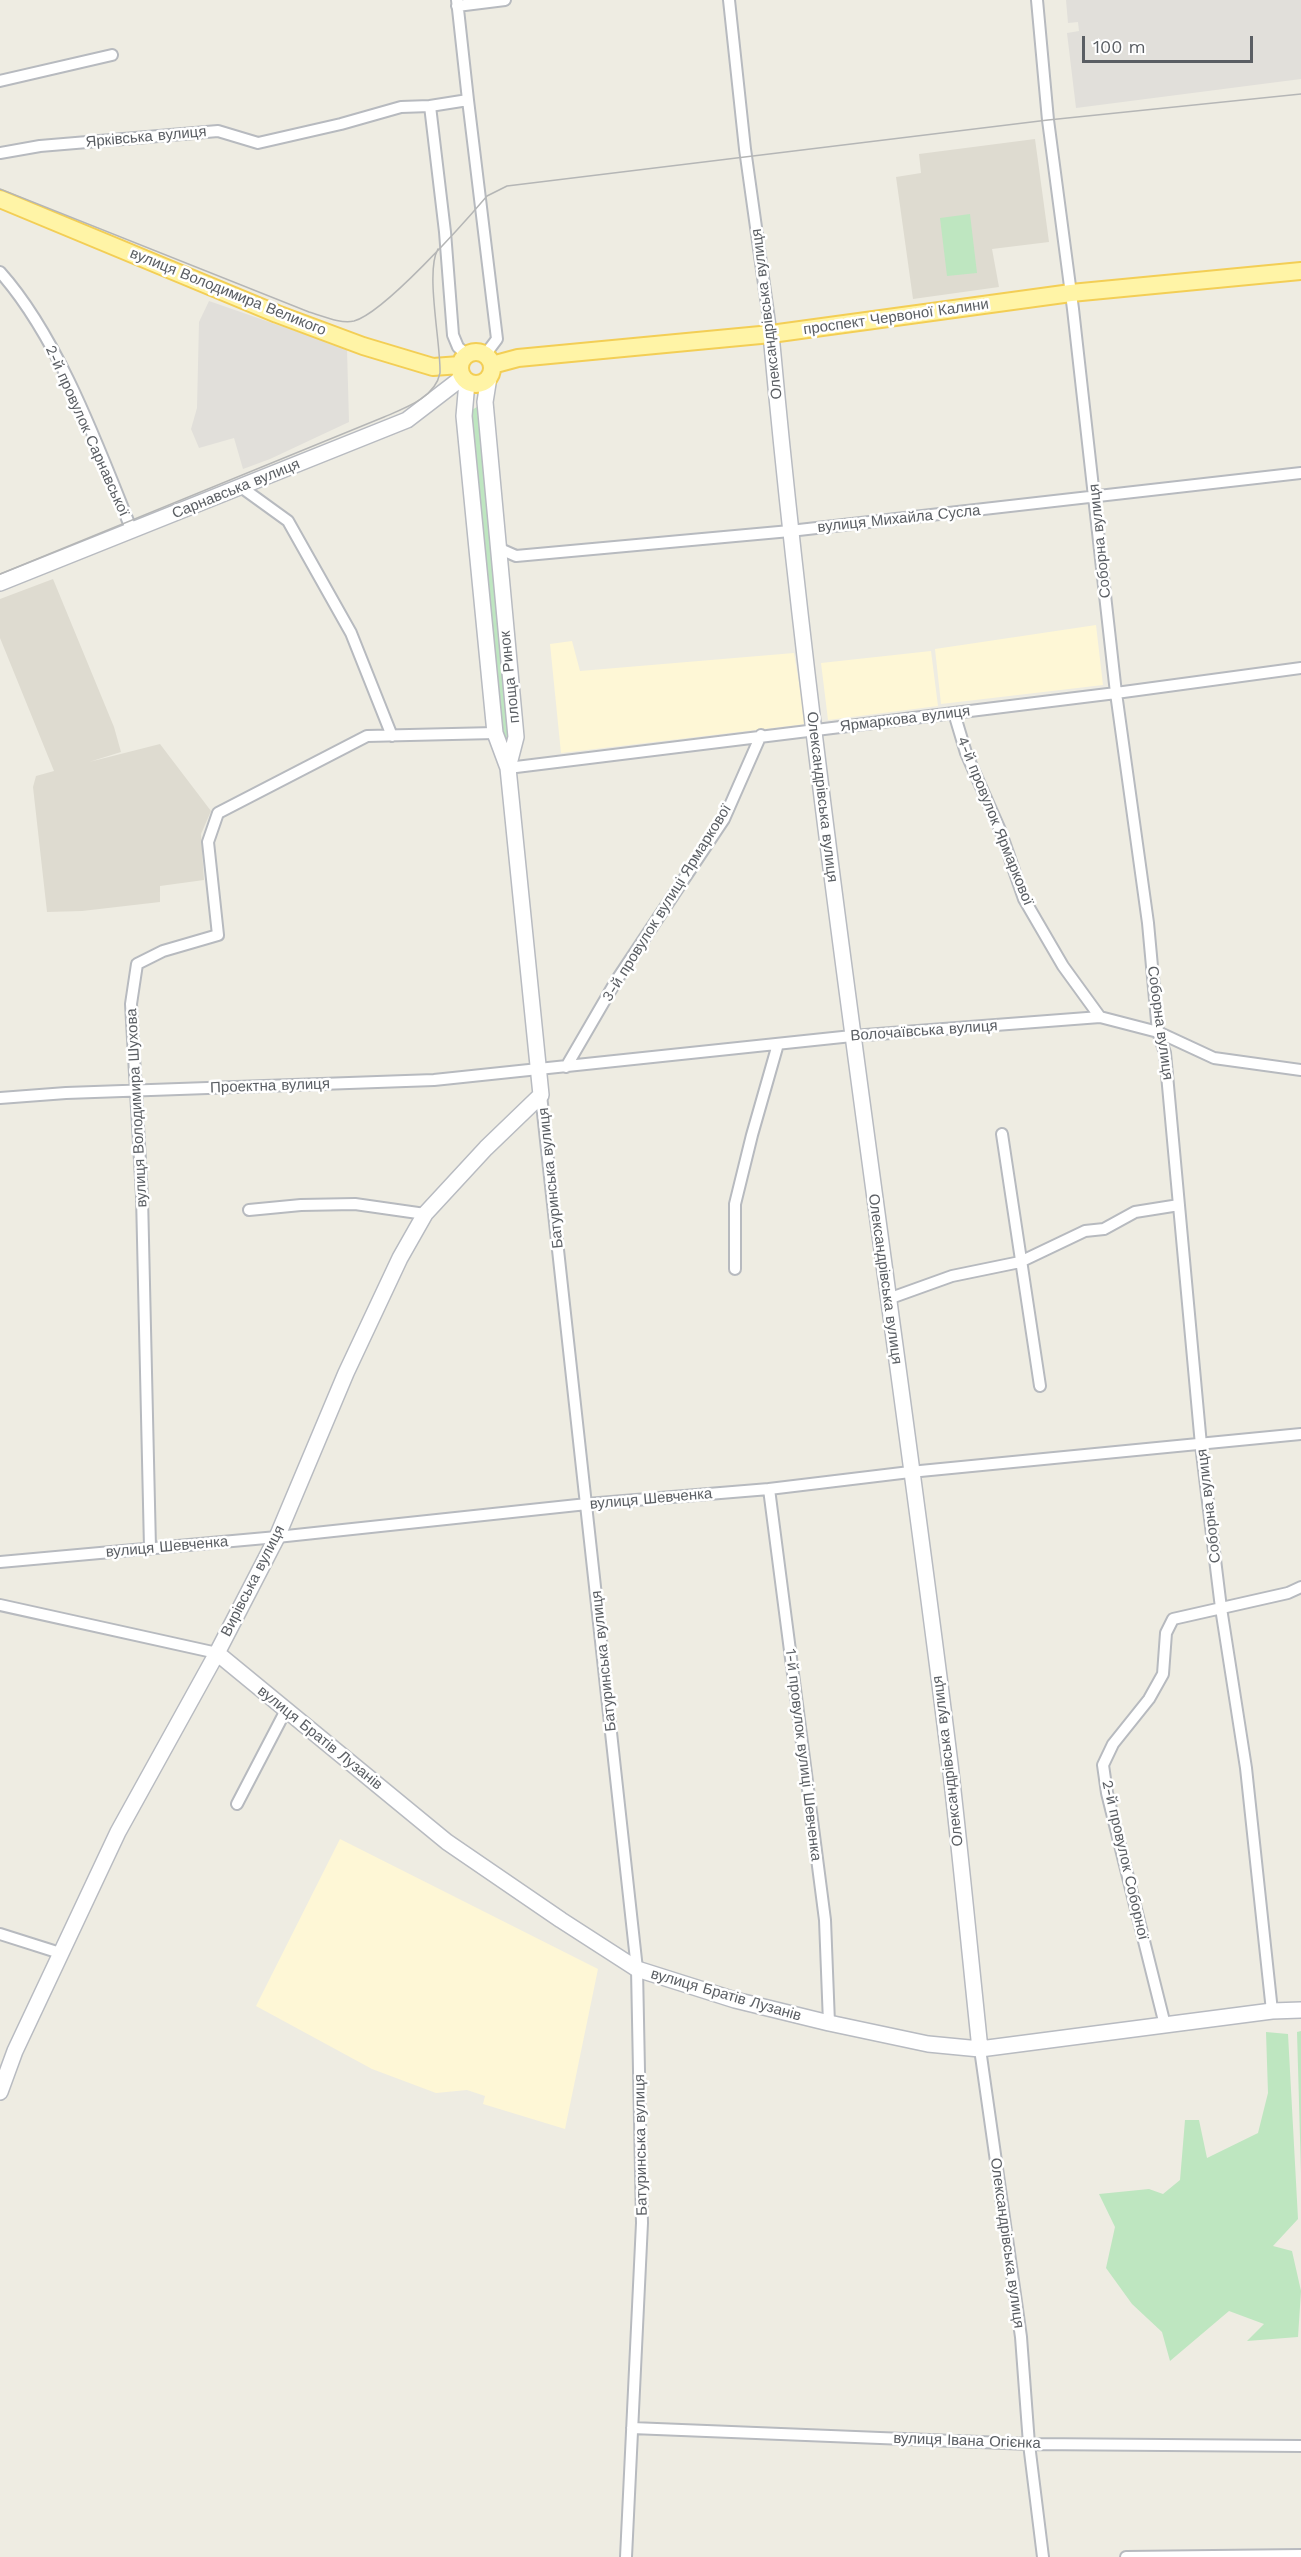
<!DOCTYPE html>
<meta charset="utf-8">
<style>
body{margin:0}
#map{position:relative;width:1301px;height:2557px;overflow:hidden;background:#eeece2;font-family:"Work Sans",sans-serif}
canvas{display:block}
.scale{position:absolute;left:1082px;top:36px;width:171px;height:27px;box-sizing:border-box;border:3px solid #5a5e63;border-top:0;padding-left:8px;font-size:18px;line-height:21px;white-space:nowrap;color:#5a5e63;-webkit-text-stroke:4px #fff;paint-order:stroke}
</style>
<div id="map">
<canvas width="1301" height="2557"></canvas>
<div class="scale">100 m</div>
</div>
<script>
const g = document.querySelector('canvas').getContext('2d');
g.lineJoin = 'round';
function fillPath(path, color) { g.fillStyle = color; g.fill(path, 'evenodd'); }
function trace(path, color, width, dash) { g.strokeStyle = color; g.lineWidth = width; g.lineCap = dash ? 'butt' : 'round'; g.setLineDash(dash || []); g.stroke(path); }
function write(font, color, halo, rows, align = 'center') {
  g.font = font + ' "Work Sans",sans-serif'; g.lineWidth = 5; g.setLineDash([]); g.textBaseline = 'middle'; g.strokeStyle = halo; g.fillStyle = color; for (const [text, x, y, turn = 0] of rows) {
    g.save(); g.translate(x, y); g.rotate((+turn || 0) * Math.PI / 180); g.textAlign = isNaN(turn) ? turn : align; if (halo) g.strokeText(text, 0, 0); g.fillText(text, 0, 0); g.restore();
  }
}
const commercial = new Path2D(`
 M 1096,625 L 1103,685 L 941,704 L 935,649 Z
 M 572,641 L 580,671 L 794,653 L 806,724 L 561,753 L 550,644 Z
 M 931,651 L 938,706 L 828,720 L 821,663 Z
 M 340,1839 L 598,1969 L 565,2129 L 483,2104 L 485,2096 L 467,2090 L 436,2093 L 372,2069 L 256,2006 Z`);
const industrial = new Path2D(`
 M 1066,0 L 1301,0 L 1301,79 L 1076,108 L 1067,33 L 1079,31 L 1078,22 L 1068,23 Z
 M 209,301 L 347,349 L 349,422 L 270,459 L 243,469 L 234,438 L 199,448 L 191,429 L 197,408 L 199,322 Z`);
const education = new Path2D(`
 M 1035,139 L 1049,242 L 992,249 L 999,287 L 913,299 L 896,177 L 921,173 L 919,154 Z
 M 53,579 L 114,727 L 121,752 L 89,762 L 160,744 L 211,811 L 201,834 L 204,880 L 160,886 L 160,902 L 82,911 L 47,912 L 33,787 L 36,776 L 54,771 L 0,638 L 0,599 Z`);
const green = new Path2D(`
 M 970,214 L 977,273 L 947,276 L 940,218 Z
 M 477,407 L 509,738 L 505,740 L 502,738 L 470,411 Z
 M 1301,2031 L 1301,2173 L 1297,2032 Z
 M 1266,2032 L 1288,2034 L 1298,2219 L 1273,2246 L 1292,2251 L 1301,2291 L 1298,2337 L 1247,2341 L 1264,2324 L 1229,2311 L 1170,2361 L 1162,2332 L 1132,2304 L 1106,2268 L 1115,2227 L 1099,2194 L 1149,2189 L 1163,2194 L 1180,2180 L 1185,2120 L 1199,2120 L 1207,2158 L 1258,2133 L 1268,2093 Z`);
const street = new Path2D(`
 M 457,0 L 468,100 L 430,106 L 445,232 L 453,335 L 458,347 L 467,355
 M 729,0 L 745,149 L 771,334
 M 1037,0 L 1048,120 L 1073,309 L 1116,693 L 1148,923 L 1158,1032 L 1165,1053 L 1201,1445 L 1221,1608 L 1246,1768 L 1272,2011
 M 457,6 L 505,0
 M 0,81 L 112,55
 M 468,100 L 497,339 L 485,355
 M 0,153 L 40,146 L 218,131 L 258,143 L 341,124 L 401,107 L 430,106
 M 0,272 C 59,338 99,449 132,531
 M 241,487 L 288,521 L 351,633 L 392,736
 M 498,548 L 516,556 L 790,531 L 1301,473
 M 954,713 L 966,753 L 1000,830 L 1024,899 L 1063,966 L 1100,1017
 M 508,768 L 1116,693 L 1301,668
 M 566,1067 L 616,981 L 724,819 L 761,735
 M 541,1095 L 637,1969 L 642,2223 L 626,2557
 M 0,1098 L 66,1093 L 434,1080 L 852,1036 L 1100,1017 L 1158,1032 L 1214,1058 L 1301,1070
 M 1002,1134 L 1040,1386
 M 249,1210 L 301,1205 L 355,1204 L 425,1214
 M 735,1269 L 735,1204 L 752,1135 L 778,1044
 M 888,1299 L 952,1276 L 1020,1262 L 1085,1231 L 1104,1229 L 1135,1212 L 1179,1205
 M 769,1489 L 825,1920 L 829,2023
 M 150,1548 L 142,1196 L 131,1004 L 137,964 L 163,951 L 218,935 L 208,842 L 218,813 L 367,736 L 495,733
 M 0,1562 L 277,1537 L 587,1504 L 769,1489 L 910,1472 L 1301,1434
 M 0,1605 L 217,1653
 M 237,1804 L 286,1710
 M 0,1934 L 60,1953
 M 1165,2025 L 1107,1793 L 1103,1765 L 1113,1744 L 1149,1699 L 1163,1674 L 1166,1633 L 1173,1619 L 1288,1593 L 1301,1587
 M 980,2049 L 1021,2337 L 1029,2444 L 1043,2557
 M 632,2428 L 1029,2444 L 1301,2446
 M 1126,2557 L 1301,2555`);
const secondary = new Path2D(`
 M 771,334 C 815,813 891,1287 950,1764 C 961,1859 970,1954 980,2049
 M 489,377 L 485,402 L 516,737 L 508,768
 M 0,583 L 407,420 L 463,377
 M 217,1653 L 447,1842 L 561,1920 L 637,1969 L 735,2000 L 829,2023 L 928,2044 L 980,2049 L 1272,2011 L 1301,2010
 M 0,2092 L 15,2051 L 118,1832 L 217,1653 L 277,1537 L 346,1373 L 400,1258 L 425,1214 L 486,1148 L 541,1095 L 508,768 L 495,733 L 464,416 L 467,382`);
const primary = new Path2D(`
 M 0,199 L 277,314 L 363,346 L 433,367 L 460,365
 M460 368a16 16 0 1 1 32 0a16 16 0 1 1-32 0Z
 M 492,365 L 518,358 L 771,334 L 1071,293 L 1301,271`);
const tram = new Path2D(`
 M 0,189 L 309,312 C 323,316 340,324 354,321 C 384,313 464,223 487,196 L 507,186 L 1048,120 L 1301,94
 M 0,574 L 384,417 C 405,408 435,398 440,373 C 441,344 425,271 438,249`);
const streetNames = [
 ["Ярківська вулиця",146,137,-5],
 ["вулиця Володимира Великого",228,292,22],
 ["Олександрівська вулиця",767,314,-97],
 ["проспект Червоної Калини",896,317,-8],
 ["2-й провулок Сарнавської",87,431,66],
 ["Сарнавська вулиця",236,489,-22],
 ["вулиця Михайла Сусла",899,519,-6],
 ["Соборна вулиця",1100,541,-96],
 ["площа Ринок",510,677,-96],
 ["Ярмаркова вулиця",905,719,-7],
 ["Олександрівська вулиця",822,797,83],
 ["4-й провулок Ярмаркової",995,821,68],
 ["3-й провулок вулиці Ярмаркової",667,903,-58],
 ["Соборна вулиця",1160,1023,82],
 ["Волочаївська вулиця",924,1031,-4],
 ["Проектна вулиця",270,1086,-2],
 ["вулиця Володимира Шухова",137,1108,-93],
 ["Батуринська вулиця",551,1178,-96],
 ["Олександрівська вулиця",885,1279,82],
 ["вулиця Шевченка",651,1499,-5],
 ["Соборна вулиця",1209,1506,-97],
 ["вулиця Шевченка",167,1547,-5],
 ["Вирівська вулиця",253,1581,-63],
 ["Батуринська вулиця",604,1661,-96],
 ["вулиця Братів Лузанів",320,1738,39],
 ["1-й провулок вулиці Шевченка",803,1755,83],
 ["Олександрівська вулиця",948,1761,-97],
 ["2-й провулок Соборної",1125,1860,77],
 ["вулиця Братів Лузанів",726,1995,16],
 ["Батуринська вулиця",641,2145,-91],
 ["Олександрівська вулиця",1007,2243,82],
 ["вулиця Івана Огієнка",967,2441,2]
];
fillPath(commercial, '#fef7d6');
fillPath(industrial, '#e1dfda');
fillPath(education, '#dedbd0');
fillPath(green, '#bee6c0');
trace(street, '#b7babf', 14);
trace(secondary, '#b8bbc1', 18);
trace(primary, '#f3ce55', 20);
trace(street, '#fff', 10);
trace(secondary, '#fff', 15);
trace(primary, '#fff4a6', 16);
trace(tram, '#b5b6b6', 1.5);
write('15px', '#5a5e63', '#fff', streetNames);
</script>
